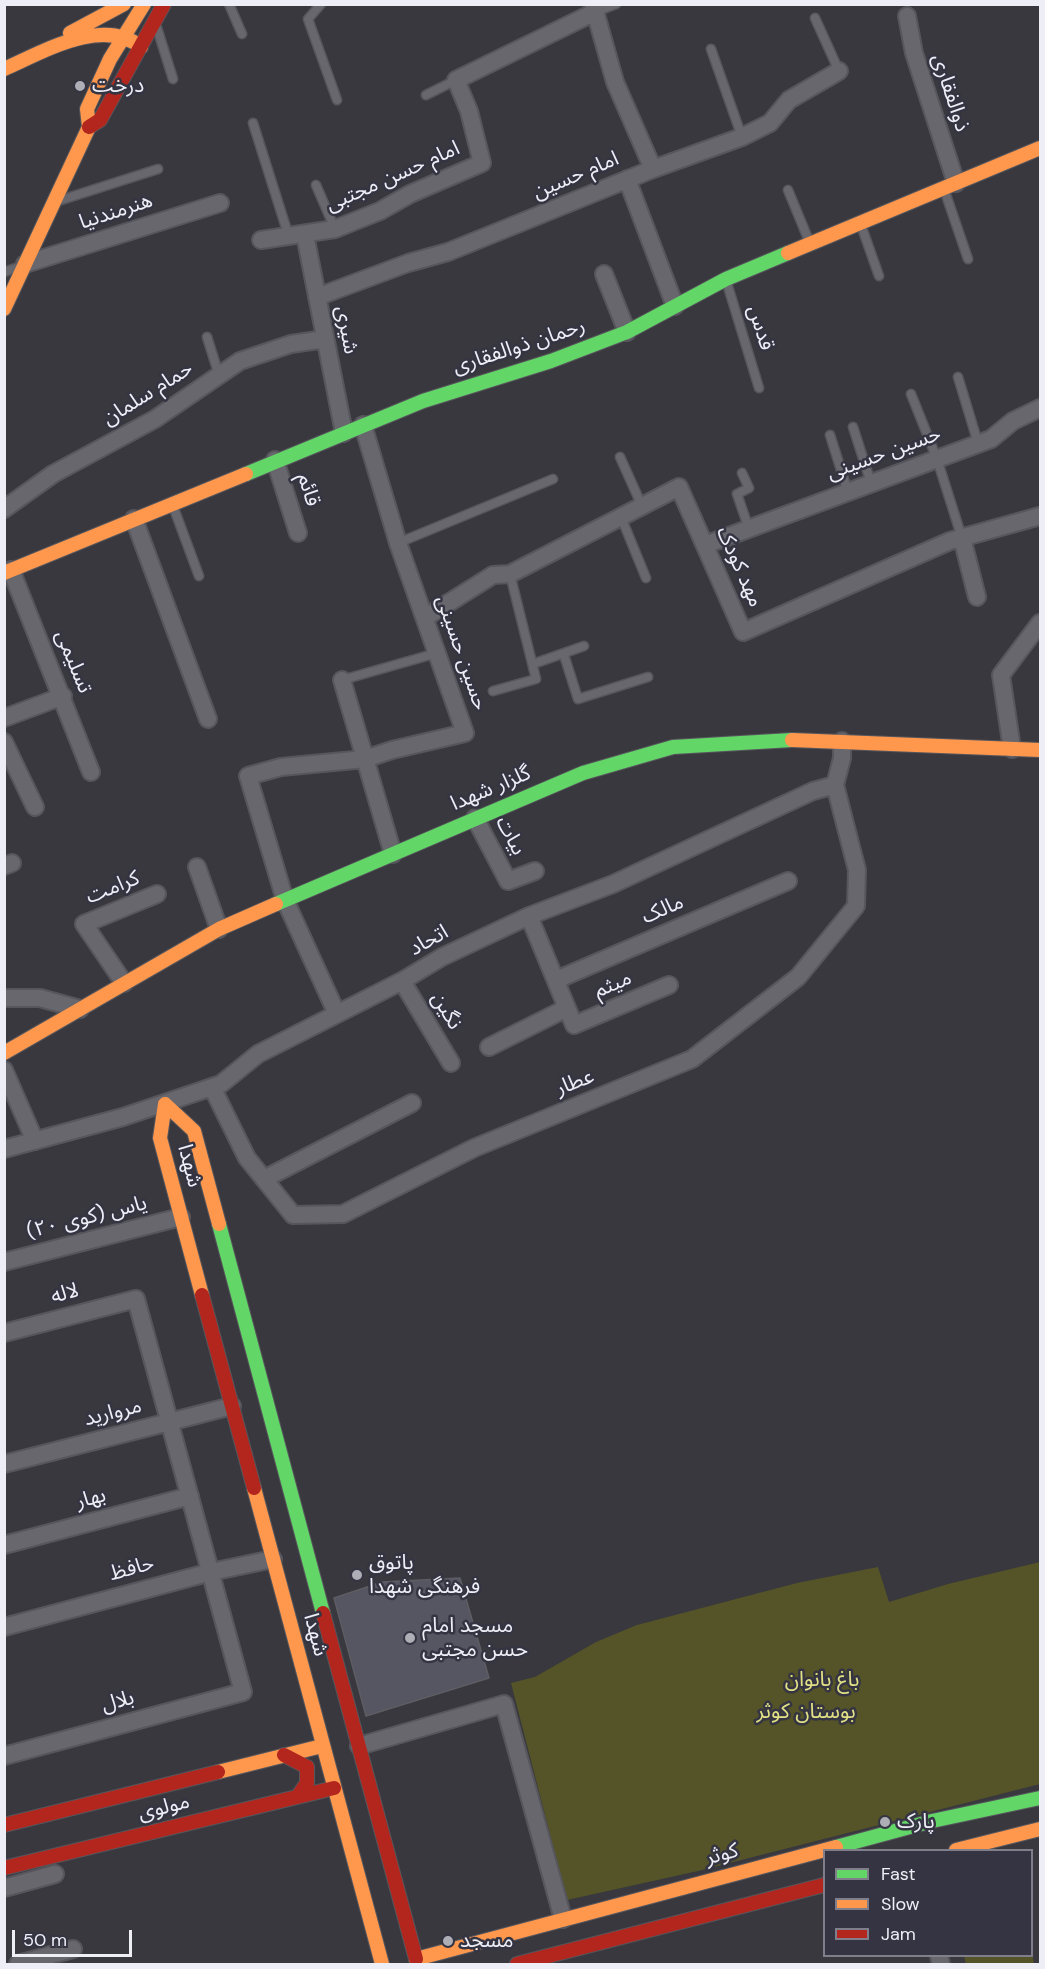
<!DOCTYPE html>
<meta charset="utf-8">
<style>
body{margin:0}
#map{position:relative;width:1045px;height:1969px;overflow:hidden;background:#38383e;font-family:"DM Sans",sans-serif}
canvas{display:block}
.frame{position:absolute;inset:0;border:6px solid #eeeef7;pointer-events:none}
.legend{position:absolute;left:823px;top:1849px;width:210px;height:108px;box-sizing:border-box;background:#353442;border:2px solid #7f7e8a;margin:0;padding:8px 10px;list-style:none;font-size:18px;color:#eeeef7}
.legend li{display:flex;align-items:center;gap:12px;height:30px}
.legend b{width:30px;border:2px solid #7f7e8a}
.scale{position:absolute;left:12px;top:1930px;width:120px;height:27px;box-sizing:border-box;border:3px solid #eeeef7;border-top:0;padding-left:8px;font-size:18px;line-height:21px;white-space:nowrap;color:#eeeef7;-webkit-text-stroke:4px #353442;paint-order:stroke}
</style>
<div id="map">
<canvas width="1045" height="1969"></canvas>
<div class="frame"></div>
<ul class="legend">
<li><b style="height:8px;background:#63d668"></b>Fast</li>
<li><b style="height:8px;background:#ff974d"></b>Slow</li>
<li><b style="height:8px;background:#b3261e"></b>Jam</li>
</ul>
<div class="scale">50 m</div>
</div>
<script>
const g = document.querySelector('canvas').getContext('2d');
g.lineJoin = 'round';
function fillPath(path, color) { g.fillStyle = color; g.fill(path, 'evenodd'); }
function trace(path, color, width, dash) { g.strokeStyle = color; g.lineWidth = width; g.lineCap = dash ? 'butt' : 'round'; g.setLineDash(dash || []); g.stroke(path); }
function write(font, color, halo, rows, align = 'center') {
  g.font = font + ' "DM Sans","Noto Sans Arabic",sans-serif'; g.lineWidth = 5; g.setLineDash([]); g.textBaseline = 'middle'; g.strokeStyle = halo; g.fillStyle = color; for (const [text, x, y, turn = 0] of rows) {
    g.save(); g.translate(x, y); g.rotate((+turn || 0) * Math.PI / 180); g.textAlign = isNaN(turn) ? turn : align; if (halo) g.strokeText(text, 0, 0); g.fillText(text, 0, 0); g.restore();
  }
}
const green = new Path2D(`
 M 1040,1562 L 1040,1784 L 698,1871 L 567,1900 L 511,1683 L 535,1677 L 596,1642 L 637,1625 L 797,1583 L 878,1567 L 889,1602 L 948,1584 Z
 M 1032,1953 L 1034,1964 L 966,1964 L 964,1956 L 1032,1956 Z`);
const building = new Path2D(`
 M 460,1578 L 489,1678 L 366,1716 L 334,1598 L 382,1582 Z`);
const lane = new Path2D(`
 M 229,4 L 242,34
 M 321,4 L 308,19 L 337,100
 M 595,12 L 616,4
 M 815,18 L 839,71
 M 157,28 L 173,79
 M 711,49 L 742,137
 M 426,95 L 456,80
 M 253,123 L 289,237
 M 316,185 L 335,229
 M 944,189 L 968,259
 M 788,190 L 809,241
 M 61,200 L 158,169
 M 861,225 L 879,276
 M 4,272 L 19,267
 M 726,280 L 759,388
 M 207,337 L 219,375
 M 958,377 L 978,443
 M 911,394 L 937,459 L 962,538
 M 853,427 L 871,483
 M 830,435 L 848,492
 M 620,457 L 642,506
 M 742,473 L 749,488 L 737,494 L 749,529
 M 173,506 L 199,576
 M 621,517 L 646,578
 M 398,543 L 553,479
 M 564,655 L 578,699 L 648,677
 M 533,664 L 584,646
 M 342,680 L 437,653
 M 493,691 L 536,679 L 510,574`);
const street = new Path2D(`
 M 593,4 L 615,82 L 653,169
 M 907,16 L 914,53 L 956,183
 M 627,179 L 675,306
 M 305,235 L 344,433
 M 261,240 L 335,229 L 380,211 L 410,194 L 482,163 L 469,111 L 456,80 L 595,12
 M 25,264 L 220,203
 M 604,274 L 627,332
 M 317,297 L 408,263 L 448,252 L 653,169 L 742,137 L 770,123 L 789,100 L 839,71
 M 275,460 L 298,533
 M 4,509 L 53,474 L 155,419 L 240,361 L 291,344 L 325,339
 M 134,519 L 208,719
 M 962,538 L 977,597
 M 705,545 L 991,439 L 1013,421 L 1040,408
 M 11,570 L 91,772
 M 426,617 L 493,575 L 510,574 L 679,487 L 743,632 L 950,541 L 1040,516
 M 342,680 L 393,854
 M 4,718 L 63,696
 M 4,742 L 35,807
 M 1012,749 L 1001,675 L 1040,623
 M 475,818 L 508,881 L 535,871
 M 4,866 L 12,863
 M 197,867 L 219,929
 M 529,916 L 574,1025 L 669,985
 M 556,980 L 788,881
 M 402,981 L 451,1063
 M 124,983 L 84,924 L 157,894
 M 4,998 L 40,998 L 80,1009
 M 337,1014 L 285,900 L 248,776 L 281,767 L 365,759 L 392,750 L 465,733 L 398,543 L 363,425
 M 489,1047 L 567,1008
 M 4,1070 L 35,1141
 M 212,1087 L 247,1158 L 293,1215 L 343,1214 L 474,1148 L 692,1059 L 798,977 L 856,906 L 857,870 L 835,785
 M 4,1149 L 123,1117 L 221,1084 L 258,1054 L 402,981 L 442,957 L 529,916 L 613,884 L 813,791 L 835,785 L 842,758 L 842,741
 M 264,1179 L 412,1103
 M 4,1262 L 181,1217
 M 4,1333 L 136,1299 L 243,1692 L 4,1756
 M 4,1464 L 232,1406
 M 4,1545 L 190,1496
 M 4,1627 L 211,1572 L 273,1559
 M 359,1746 L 504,1704 L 563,1919
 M 4,1888 L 55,1874
 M 939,1956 L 941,1964
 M 18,1964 L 73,1949`);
const fast = new Path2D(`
 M 246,474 L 423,401 L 551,361 L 627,332 L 726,279 L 788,253
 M 276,904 L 583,773 L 673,747 L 792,740
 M 219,1224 L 323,1613
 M 836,1847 L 932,1821 L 1040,1798`);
const slow = new Path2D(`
 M 70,33 L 124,4
 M 4,69 C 43,52 102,16 141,47
 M 788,253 L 1040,148
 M 4,309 L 89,127 L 87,109 L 110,59 L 144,4
 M 4,573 L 246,474
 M 792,740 L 1040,750
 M 4,1053 L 219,929 L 276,904
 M 202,1295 L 160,1138 L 165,1104 L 194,1131 L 219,1224
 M 254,1488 L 382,1964
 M 218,1772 L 322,1746
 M 956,1850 L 1040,1829
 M 416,1959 L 836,1847`);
const jam = new Path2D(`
 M 89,127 L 100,120 L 164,4
 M 202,1295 L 254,1488
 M 323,1613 L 416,1959
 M 284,1755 L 307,1767 L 307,1783 L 298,1796
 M 4,1825 L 218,1772
 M 4,1868 L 334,1788
 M 517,1964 L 824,1885`);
const markers = [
 [80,86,6,"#aeaeb6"],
 [357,1575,6,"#aeaeb6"],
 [410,1638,6,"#aeaeb6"],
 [885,1822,6,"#aeaeb6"],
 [448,1941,6,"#aeaeb6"]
];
const poiNames = [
 ["درخت",92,86],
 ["پاتوق",369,1563],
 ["فرهنگی شهدا",369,1587],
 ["مسجد امام",422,1626],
 ["حسن مجتبی",422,1650],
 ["پارک",897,1822],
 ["مسجد",460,1941]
];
const streetNames = [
 ["ذوالفقاری",950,93,72],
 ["امام حسین",576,176,-23],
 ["امام حسن مجتبی",393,177,-24],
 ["هنرمندنیا",116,212,-18],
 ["قدس",760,328,73],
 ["شیری",346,330,79],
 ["رحمان ذوالفقاری",519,347,-18],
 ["حمام سلمان",148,394,-32],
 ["حسین حسینی",884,454,-20],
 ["قائم",308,490,73],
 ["مهد کودک",739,567,66],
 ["حسین حسینی",461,653,71],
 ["تسلیمی",73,662,68],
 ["گلزار شهدا",491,789,-23],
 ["بیات",510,836,62],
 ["کرامت",113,888,-22],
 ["مالک",663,910,-23],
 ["اتحاد",429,941,-29],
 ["میثم",613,985,-23],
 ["نگین",446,1011,59],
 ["عطار",575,1083,-21],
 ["شهدا",189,1166,75],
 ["یاس (کوی ۲۰)",87,1218,-14],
 ["لاله",65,1294,-15],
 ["مروارید",113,1413,-14],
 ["بهار",91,1499,-15],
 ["حافظ",132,1569,-15],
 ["شهدا",315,1635,75],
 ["بلال",118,1702,-15],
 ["مولوی",164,1808,-14],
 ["کوثر",722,1855,-15]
];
const parkNames = [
 ["باغ بانوان",822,1680],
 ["بوستان کوثر",806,1712]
];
fillPath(green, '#555428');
fillPath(building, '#565562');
trace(building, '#5d5d63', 1.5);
trace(lane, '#56565c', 11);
trace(street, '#56565c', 20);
trace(fast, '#56565c', 16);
trace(slow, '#56565c', 16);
trace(jam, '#56565c', 16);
trace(lane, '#68676d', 8);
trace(street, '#68676d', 16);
trace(fast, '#63d668', 14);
trace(slow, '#ff974d', 14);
trace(jam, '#b3261e', 14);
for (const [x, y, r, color] of markers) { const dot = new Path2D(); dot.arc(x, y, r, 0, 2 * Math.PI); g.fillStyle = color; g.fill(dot); trace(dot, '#353442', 2); }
write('21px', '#eeeef7', '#353442', poiNames, 'left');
write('21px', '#eeeef7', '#353442', streetNames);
write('21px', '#e2e185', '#353442', parkNames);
</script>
